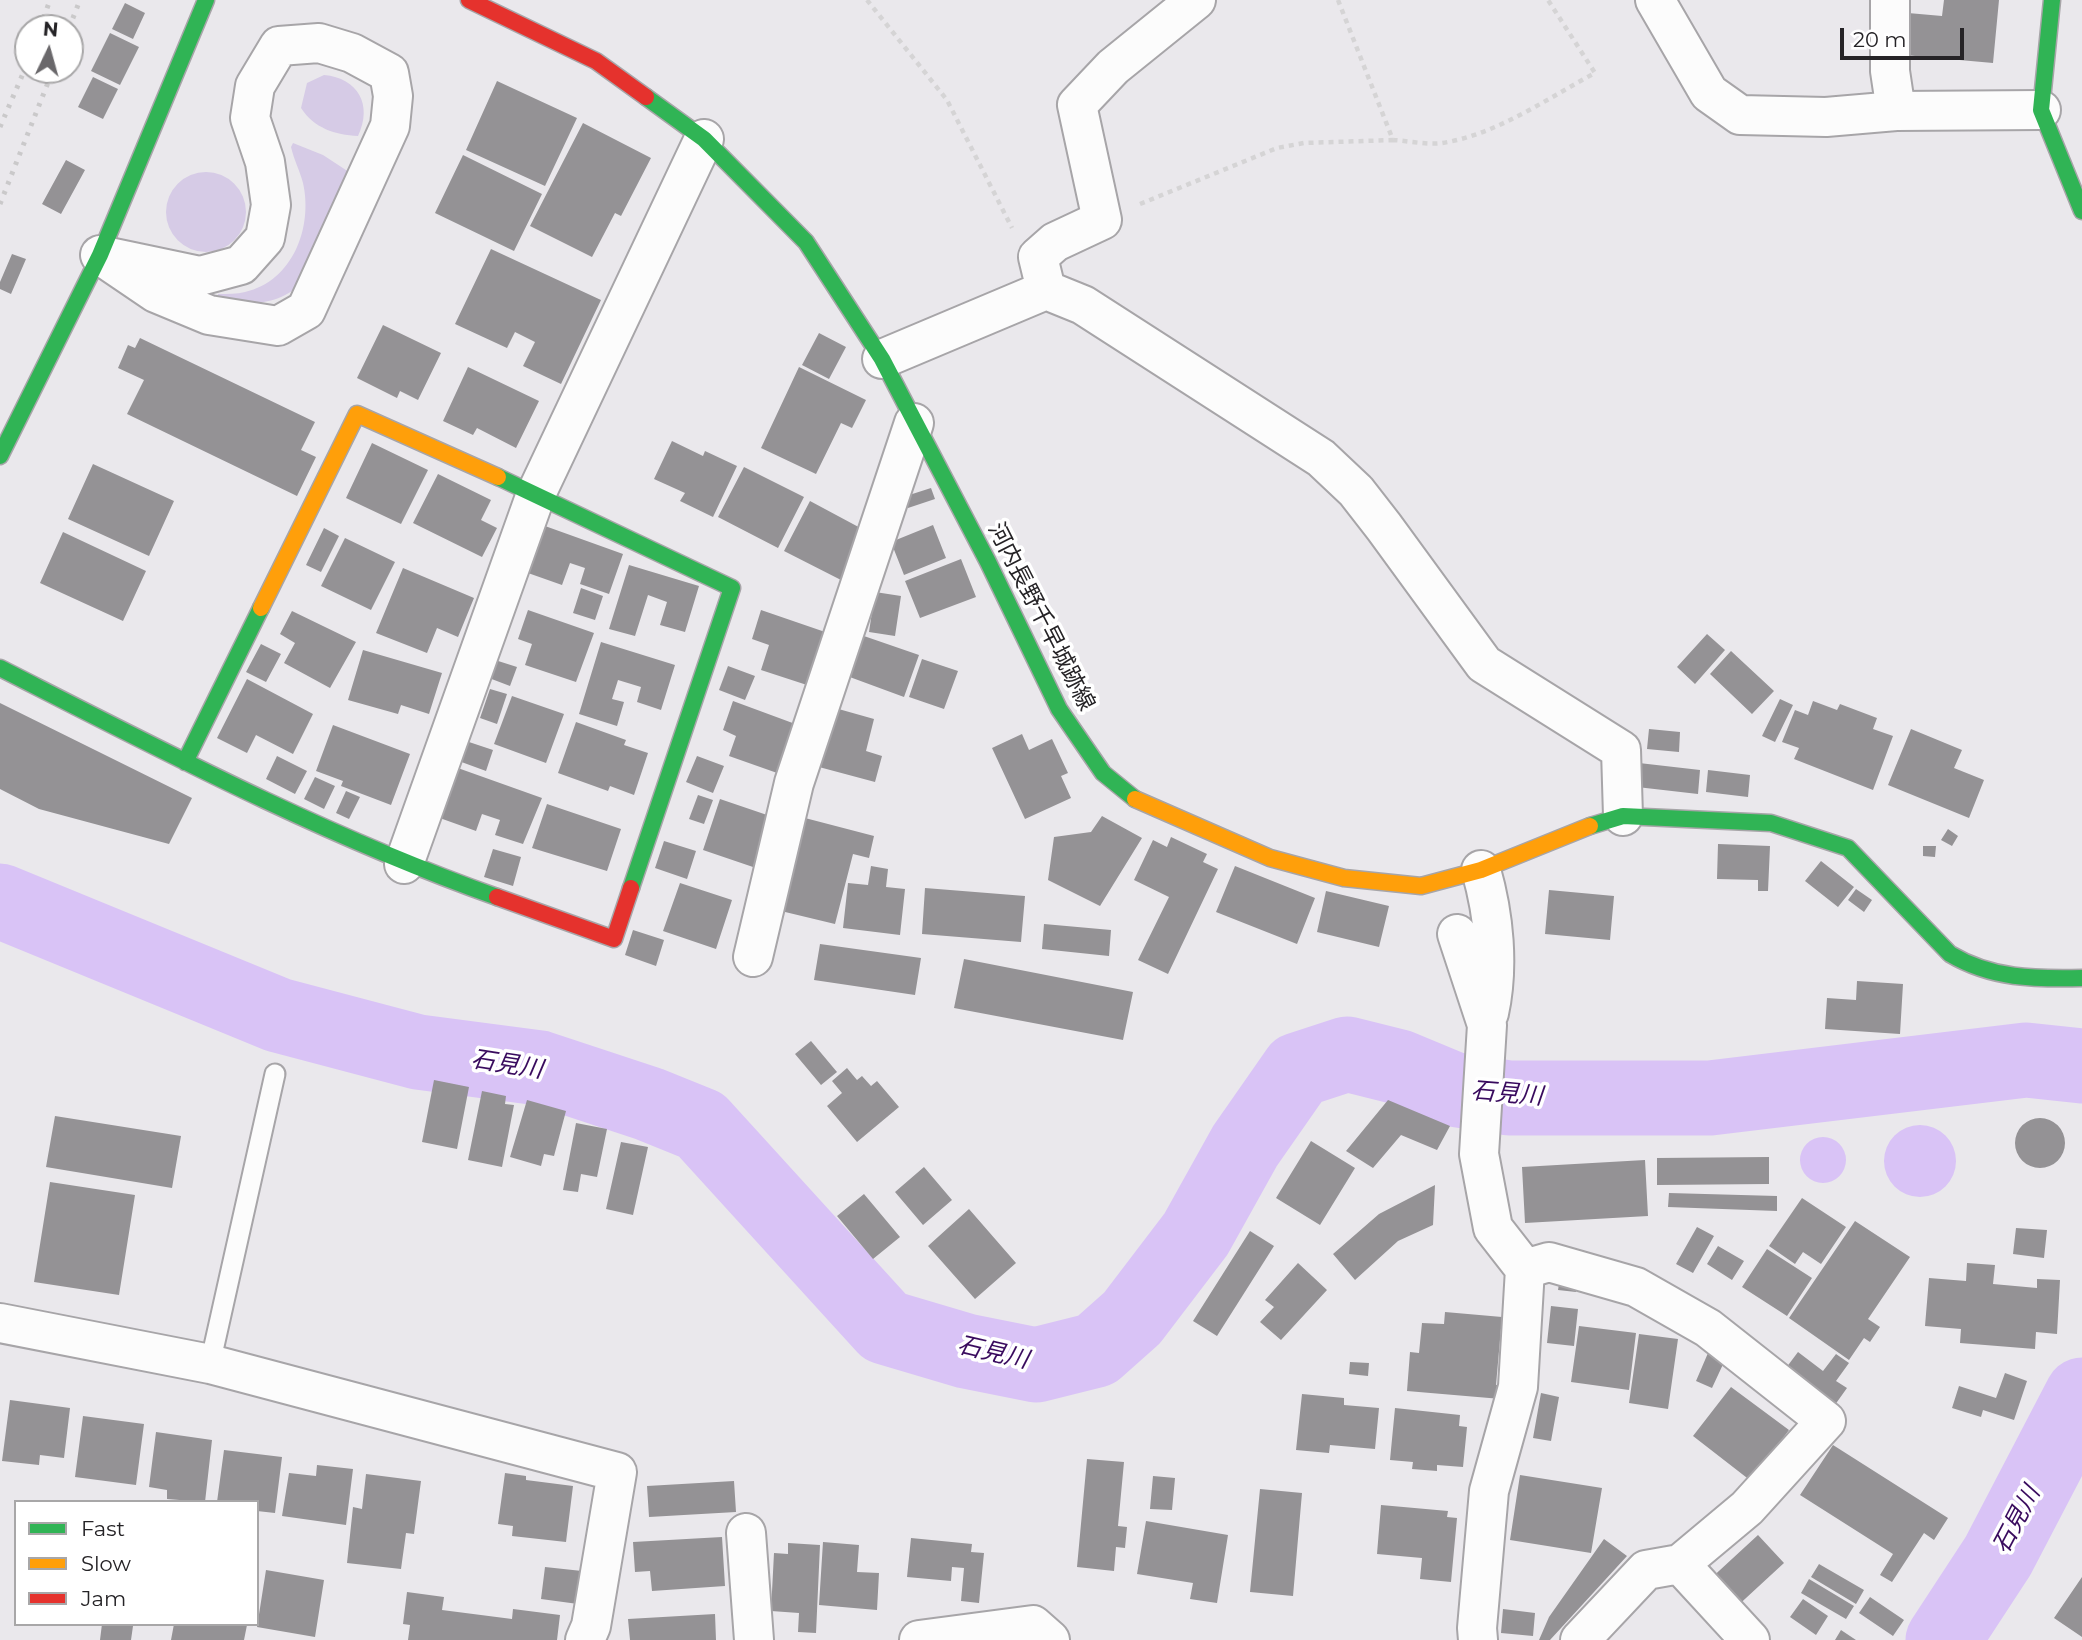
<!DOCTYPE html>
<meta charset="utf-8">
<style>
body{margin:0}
#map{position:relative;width:2082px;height:1640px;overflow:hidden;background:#eae8ec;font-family:Montserrat,sans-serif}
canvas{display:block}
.legend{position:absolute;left:14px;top:1500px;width:245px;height:126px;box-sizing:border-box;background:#fff;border:2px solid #a8a7a8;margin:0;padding:9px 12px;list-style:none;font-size:21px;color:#252326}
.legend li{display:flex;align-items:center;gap:14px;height:35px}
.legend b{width:35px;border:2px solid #a8a7a8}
.north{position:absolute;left:14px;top:14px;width:70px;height:70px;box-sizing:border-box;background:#fff;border:2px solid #a8a7a8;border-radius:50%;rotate:5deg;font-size:19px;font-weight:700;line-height:28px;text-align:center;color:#252326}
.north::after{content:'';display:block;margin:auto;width:24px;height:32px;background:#6a686b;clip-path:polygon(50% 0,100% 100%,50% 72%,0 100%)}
.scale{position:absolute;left:1840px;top:28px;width:124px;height:32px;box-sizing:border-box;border:4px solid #252326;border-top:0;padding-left:9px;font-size:21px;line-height:24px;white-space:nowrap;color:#252326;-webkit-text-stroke:5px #fff;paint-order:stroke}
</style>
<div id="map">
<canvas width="2082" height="1640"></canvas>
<ul class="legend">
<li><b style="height:9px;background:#30b455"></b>Fast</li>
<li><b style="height:9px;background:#ff9f0a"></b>Slow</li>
<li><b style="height:9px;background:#e5322d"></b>Jam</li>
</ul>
<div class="north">N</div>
<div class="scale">20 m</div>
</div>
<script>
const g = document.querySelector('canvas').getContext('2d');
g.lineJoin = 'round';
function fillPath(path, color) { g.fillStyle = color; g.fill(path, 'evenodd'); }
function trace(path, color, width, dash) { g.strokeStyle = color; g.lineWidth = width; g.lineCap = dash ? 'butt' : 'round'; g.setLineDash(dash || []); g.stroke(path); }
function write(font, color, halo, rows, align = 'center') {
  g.font = font + ' Montserrat,"Noto Sans JP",sans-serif'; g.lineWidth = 7; g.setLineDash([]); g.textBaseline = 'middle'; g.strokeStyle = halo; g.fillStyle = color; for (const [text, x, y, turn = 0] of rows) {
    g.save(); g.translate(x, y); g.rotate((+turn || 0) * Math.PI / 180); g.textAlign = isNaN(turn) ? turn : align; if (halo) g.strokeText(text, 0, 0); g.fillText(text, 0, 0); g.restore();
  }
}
const green = new Path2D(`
 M 324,75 C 358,78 373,105 358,136 C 335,135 314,128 301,108 L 307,83 Z
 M 293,143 L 323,155 L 352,174 L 303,283 C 276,306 251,305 218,302 L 218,294 C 227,294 237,294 245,292 C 293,281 313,227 303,183 C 300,171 294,160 291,147 Z
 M166 212a40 40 0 1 1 80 0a40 40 0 1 1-80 0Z`);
const water = new Path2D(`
 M1884 1161a36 36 0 1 1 72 0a36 36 0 1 1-72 0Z
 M1800 1160a23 23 0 1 1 46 0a23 23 0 1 1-46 0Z`);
const river = new Path2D(`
 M 0,901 L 278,1015 L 418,1052 L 540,1068 L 649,1104 L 701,1125 L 885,1327 L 966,1351 L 1036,1365 L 1096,1350 L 1132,1318 L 1196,1234 L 1245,1146 L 1298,1070 L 1347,1054 L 1399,1067 L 1452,1089 L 1509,1098 L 1710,1098 L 2026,1060 L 2082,1066
 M 1943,1640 L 1998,1556 L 2082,1395`);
const building = new Path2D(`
 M 1944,0 L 1999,0 L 1993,63 L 1904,55 L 1908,13 L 1942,16 Z
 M 125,3 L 145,13 L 133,39 L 112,29 Z
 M 110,33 L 139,47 L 120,85 L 91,71 Z
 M 93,77 L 118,89 L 103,119 L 78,107 Z
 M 497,81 L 577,118 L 545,186 L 466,150 Z
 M 583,123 L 651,158 L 621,216 L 615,213 L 592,257 L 530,226 Z
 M 463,155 L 542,194 L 514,251 L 435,213 Z
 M 66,160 L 85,170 L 61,214 L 42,204 Z
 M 491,249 L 601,300 L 561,384 L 523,366 L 535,342 L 515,332 L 507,348 L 455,324 Z
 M 12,254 L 26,259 L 11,294 L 0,289 L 0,282 Z
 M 383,325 L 441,353 L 418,400 L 400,391 L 397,398 L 357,378 Z
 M 819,333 L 846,347 L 829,379 L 802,365 Z
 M 140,338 L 315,422 L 301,450 L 316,457 L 297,496 L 127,414 L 144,380 L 118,368 L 128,345 L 135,348 Z
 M 468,367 L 539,401 L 516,448 L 477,428 L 473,435 L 443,421 Z
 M 799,367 L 866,400 L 852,428 L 841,423 L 816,474 L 761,448 Z
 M 672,441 L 703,456 L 705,451 L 737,466 L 713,517 L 680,501 L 685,493 L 654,479 Z
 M 372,443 L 428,470 L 401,524 L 346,498 Z
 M 93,464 L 174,501 L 149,556 L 68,519 Z
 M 744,467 L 804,497 L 778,548 L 718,517 Z
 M 438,474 L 491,500 L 481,520 L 497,528 L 482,557 L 413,523 Z
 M 931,488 L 935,499 L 908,508 L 903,497 Z
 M 810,501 L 866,531 L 841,580 L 784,551 Z
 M 933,525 L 946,558 L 904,575 L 891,542 Z
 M 545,526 L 623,554 L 609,594 L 580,584 L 585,568 L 570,563 L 562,585 L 528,573 Z
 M 324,528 L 339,536 L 321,572 L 306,565 Z
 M 63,532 L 146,571 L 123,621 L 40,583 Z
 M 345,538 L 395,562 L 371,610 L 321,586 Z
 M 961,559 L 976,597 L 920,618 L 905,581 Z
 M 629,565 L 699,586 L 685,632 L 660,625 L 667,602 L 648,595 L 635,636 L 609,629 Z
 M 403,568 L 474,598 L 458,637 L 437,628 L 427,653 L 376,633 Z
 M 581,588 L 603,596 L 595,620 L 573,613 Z
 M 875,592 L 901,596 L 895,636 L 869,632 Z
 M 528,610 L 594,633 L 576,682 L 525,665 L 532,644 L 518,639 Z
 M 761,610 L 828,633 L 810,686 L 761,670 L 769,645 L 752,639 Z
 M 292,611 L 356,642 L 330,688 L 284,663 L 295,643 L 280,634 Z
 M 1707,634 L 1725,650 L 1695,684 L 1677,667 Z
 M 861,635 L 919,655 L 904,697 L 847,676 Z
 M 601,642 L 675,665 L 661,710 L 637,702 L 641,687 L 618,680 L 612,699 L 624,702 L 617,726 L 579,714 Z
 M 261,644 L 281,654 L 266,682 L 246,672 Z
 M 363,650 L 442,673 L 429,714 L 401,705 L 398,714 L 348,700 Z
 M 1731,651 L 1774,691 L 1752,714 L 1710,674 Z
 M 922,659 L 958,671 L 944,709 L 909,697 Z
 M 495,660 L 517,667 L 510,686 L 489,678 Z
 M 728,666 L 755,676 L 745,700 L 719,690 Z
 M 247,679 L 313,714 L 293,754 L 256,735 L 247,753 L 217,738 Z
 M 490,689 L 507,694 L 497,724 L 480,718 Z
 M 512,696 L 564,714 L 546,763 L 494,744 Z
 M 1780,699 L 1793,705 L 1775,742 L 1762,736 Z
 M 733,701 L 798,725 L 780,774 L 729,756 L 736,736 L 723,730 Z
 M 1813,701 L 1837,710 L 1840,704 L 1877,718 L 1873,729 L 1893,736 L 1873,790 L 1794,759 L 1799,748 L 1782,742 L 1795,710 L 1808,715 Z
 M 0,703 L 192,798 L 169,844 L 39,809 L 0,789 Z
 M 835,708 L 874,719 L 866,751 L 882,756 L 875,782 L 819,767 Z
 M 576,722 L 626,740 L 624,745 L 648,753 L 634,795 L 610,786 L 608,791 L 558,773 Z
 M 333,725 L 410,754 L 391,805 L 341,786 L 343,781 L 316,771 Z
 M 1649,729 L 1680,732 L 1679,752 L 1647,749 Z
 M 1911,729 L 1962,750 L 1954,768 L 1984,780 L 1969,818 L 1888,785 Z
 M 1022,734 L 1029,750 L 1052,739 L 1068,773 L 1061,776 L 1071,798 L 1025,819 L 992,748 Z
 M 463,740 L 493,750 L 486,771 L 456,760 Z
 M 277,756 L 307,771 L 295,794 L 266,779 Z
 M 697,756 L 724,766 L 713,793 L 686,782 Z
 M 1639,763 L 1700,770 L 1698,794 L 1637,787 Z
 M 455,767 L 542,798 L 523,844 L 495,835 L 500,820 L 482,814 L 476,831 L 437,817 Z
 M 1708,770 L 1750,775 L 1748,797 L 1706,792 Z
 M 315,777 L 335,786 L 324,809 L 304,799 Z
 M 346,791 L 360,797 L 349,819 L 336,813 Z
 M 698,795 L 713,800 L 704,824 L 689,819 Z
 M 720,799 L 770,816 L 753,867 L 703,850 Z
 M 547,804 L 621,829 L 607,871 L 532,848 Z
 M 1102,816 L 1142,838 L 1100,906 L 1048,880 L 1054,837 L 1091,832 Z
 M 805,818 L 874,836 L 869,858 L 853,854 L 835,924 L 781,911 Z
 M 1948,829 L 1958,836 L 1952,846 L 1941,840 Z
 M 1171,837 L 1207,854 L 1203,862 L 1218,869 L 1168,974 L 1138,960 L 1169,897 L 1134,880 L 1153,840 L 1167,847 Z
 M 664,841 L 696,851 L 687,879 L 655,868 Z
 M 1718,844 L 1770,846 L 1768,891 L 1758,891 L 1758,880 L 1717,879 Z
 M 1923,846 L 1936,846 L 1935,857 L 1923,856 Z
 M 493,849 L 521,857 L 513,886 L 484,877 Z
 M 1821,861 L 1854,887 L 1838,907 L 1805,881 Z
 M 871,866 L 888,869 L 886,887 L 905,889 L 900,935 L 843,928 L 848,883 L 868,885 Z
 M 1235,866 L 1315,898 L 1297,944 L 1216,912 Z
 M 680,883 L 732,900 L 716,949 L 663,931 Z
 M 925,888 L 1025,896 L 1021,942 L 922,934 Z
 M 1856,889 L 1872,900 L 1864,912 L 1848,900 Z
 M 1549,890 L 1614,896 L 1610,940 L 1545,934 Z
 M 1326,891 L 1389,906 L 1379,947 L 1317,932 Z
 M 1044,924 L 1111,930 L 1109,956 L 1042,949 Z
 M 633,930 L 664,940 L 656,966 L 625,955 Z
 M 820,944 L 921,958 L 915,995 L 814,980 Z
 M 964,959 L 1133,992 L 1123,1040 L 954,1008 Z
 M 1857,981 L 1903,984 L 1900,1034 L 1825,1029 L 1827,998 L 1856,1000 Z
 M 811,1041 L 837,1072 L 821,1085 L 795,1054 Z
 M 847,1068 L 857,1080 L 862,1076 L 871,1086 L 877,1081 L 899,1107 L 857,1142 L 827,1106 L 842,1093 L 832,1081 Z
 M 434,1080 L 469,1087 L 457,1149 L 422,1142 Z
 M 482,1091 L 506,1096 L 505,1104 L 514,1105 L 502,1167 L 468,1160 Z
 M 527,1100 L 566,1111 L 554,1156 L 544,1154 L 541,1166 L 510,1157 Z
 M 1388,1100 L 1450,1126 L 1437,1150 L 1401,1135 L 1373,1168 L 1346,1151 Z
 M 55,1116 L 181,1136 L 172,1188 L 46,1167 Z
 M2015 1143a25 25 0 1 1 50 0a25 25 0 1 1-50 0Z
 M 576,1123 L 607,1129 L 597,1177 L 581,1174 L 578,1192 L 563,1190 Z
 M 1311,1141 L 1355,1168 L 1320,1225 L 1276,1198 Z
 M 621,1142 L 648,1147 L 633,1215 L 606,1209 Z
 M 1769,1157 L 1769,1184 L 1657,1185 L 1657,1158 Z
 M 1645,1160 L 1648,1216 L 1525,1223 L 1522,1167 Z
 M 924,1167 L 952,1200 L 923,1225 L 895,1192 Z
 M 50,1182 L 135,1195 L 119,1295 L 34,1282 Z
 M 1435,1185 L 1433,1225 L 1398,1241 L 1355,1280 L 1333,1254 L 1379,1214 Z
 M 1669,1193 L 1777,1196 L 1777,1211 L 1668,1207 Z
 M 864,1194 L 900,1237 L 873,1259 L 837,1216 Z
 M 1802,1198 L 1846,1227 L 1821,1264 L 1803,1252 L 1795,1264 L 1769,1246 Z
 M 969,1209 L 1016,1263 L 975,1299 L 928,1246 Z
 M 1855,1221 L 1910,1257 L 1868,1319 L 1880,1327 L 1870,1342 L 1864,1338 L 1849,1360 L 1789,1318 Z
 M 1697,1227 L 1714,1236 L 1693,1273 L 1676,1264 Z
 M 2016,1228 L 2047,1230 L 2044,1258 L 2013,1254 Z
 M 1250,1231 L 1274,1246 L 1217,1336 L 1193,1321 Z
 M 1718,1246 L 1744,1261 L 1732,1280 L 1707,1264 Z
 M 1767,1249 L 1812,1278 L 1787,1316 L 1742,1287 Z
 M 1298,1263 L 1327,1290 L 1281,1340 L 1260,1322 L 1274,1307 L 1265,1300 Z
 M 1967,1263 L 1995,1265 L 1993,1284 L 2037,1288 L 2037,1279 L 2060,1280 L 2057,1334 L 2036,1332 L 2035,1349 L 1960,1343 L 1961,1329 L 1925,1326 L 1929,1278 L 1966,1281 Z
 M 1559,1284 L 1576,1286 L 1576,1292 L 1558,1290 Z
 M 1551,1306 L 1578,1309 L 1574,1346 L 1547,1343 Z
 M 1445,1312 L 1502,1317 L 1496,1385 L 1501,1385 L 1501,1399 L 1407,1391 L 1410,1352 L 1419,1353 L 1422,1323 L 1444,1324 Z
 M 1579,1326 L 1636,1333 L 1629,1390 L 1571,1382 Z
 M 1639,1334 L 1678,1339 L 1668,1409 L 1629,1403 Z
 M 1798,1352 L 1823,1371 L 1836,1354 L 1849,1363 L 1836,1381 L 1847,1388 L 1832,1409 L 1783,1372 Z
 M 1708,1353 L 1725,1360 L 1712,1388 L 1696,1381 Z
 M 1350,1362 L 1369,1363 L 1368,1376 L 1349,1374 Z
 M 2005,1373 L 2027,1381 L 2014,1420 L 1983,1410 L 1981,1417 L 1952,1408 L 1959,1386 L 1996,1398 Z
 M 1731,1387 L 1789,1430 L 1751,1481 L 1693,1436 Z
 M 1541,1393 L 1559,1397 L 1551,1441 L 1533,1438 Z
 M 1302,1394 L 1344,1398 L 1344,1405 L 1379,1408 L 1375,1449 L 1330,1445 L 1329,1453 L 1296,1450 Z
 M 10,1400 L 70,1408 L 64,1458 L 40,1455 L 39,1465 L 2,1461 Z
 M 1395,1408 L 1460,1415 L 1459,1426 L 1467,1427 L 1463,1467 L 1437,1465 L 1437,1471 L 1412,1469 L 1413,1462 L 1390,1460 Z
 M 83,1416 L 144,1424 L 136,1485 L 75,1477 Z
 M 156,1432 L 212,1440 L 205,1502 L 167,1499 L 167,1490 L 149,1487 Z
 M 1833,1445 L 1948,1518 L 1934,1540 L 1924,1533 L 1892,1582 L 1880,1575 L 1893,1554 L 1800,1495 Z
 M 224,1450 L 282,1457 L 275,1513 L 257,1511 L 257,1502 L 217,1502 Z
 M 1087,1459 L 1124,1462 L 1118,1526 L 1127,1527 L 1125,1548 L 1116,1547 L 1114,1571 L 1077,1567 Z
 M 317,1465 L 353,1469 L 346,1525 L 282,1516 L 289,1473 L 316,1476 Z
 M 505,1473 L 526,1476 L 526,1480 L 573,1486 L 566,1542 L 512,1536 L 513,1526 L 498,1524 Z
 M 366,1474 L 421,1481 L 414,1534 L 406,1533 L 401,1569 L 347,1563 L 353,1507 L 362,1509 Z
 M 1520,1475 L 1602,1488 L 1591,1553 L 1510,1540 Z
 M 1153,1476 L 1175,1478 L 1172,1510 L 1150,1509 Z
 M 734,1481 L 736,1512 L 649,1517 L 647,1486 Z
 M 1260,1489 L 1302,1493 L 1293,1596 L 1250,1592 Z
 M 1381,1505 L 1448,1511 L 1447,1517 L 1457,1518 L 1451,1582 L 1420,1579 L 1422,1558 L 1377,1554 Z
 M 1146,1521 L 1228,1535 L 1217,1603 L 1190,1599 L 1193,1583 L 1137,1574 Z
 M 1758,1535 L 1784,1563 L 1733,1610 L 1707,1582 Z
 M 722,1537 L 725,1586 L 652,1591 L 650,1571 L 635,1572 L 633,1542 Z
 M 911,1538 L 972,1544 L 971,1552 L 984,1553 L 979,1603 L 961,1601 L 964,1568 L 952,1567 L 951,1581 L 907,1577 Z
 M 1604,1539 L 1627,1556 L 1550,1640 L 1539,1640 L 1549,1617 Z
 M 823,1542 L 859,1545 L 857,1572 L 879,1573 L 877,1610 L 819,1605 Z
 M 788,1543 L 820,1545 L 816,1633 L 798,1632 L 799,1613 L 771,1611 L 774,1553 L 788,1554 Z
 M 1819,1564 L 1864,1590 L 1856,1604 L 1811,1577 Z
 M 545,1567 L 582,1571 L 578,1604 L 541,1599 Z
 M 266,1570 L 324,1580 L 315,1637 L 257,1627 Z
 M 2082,1577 L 2082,1637 L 2054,1618 Z
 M 1809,1579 L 1854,1606 L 1846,1619 L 1801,1593 Z
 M 407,1592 L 444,1597 L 442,1610 L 512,1619 L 513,1609 L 560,1615 L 557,1640 L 408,1640 L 410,1625 L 403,1624 Z
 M 1870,1597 L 1904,1620 L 1893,1636 L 1859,1613 Z
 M 1803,1599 L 1828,1616 L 1816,1635 L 1790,1617 Z
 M 1503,1609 L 1535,1613 L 1533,1636 L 1501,1633 Z
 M 715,1614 L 716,1640 L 630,1640 L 628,1619 Z
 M 102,1624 L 133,1626 L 131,1640 L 100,1640 Z
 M 174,1624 L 242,1624 L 247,1625 L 244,1640 L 171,1640 Z
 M 1841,1630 L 1856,1640 L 1835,1640 Z`);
const path = new Path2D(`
 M 867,0 L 947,100 L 1012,228
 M 1338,0 L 1393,140 C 1409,141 1426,145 1442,143 C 1496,135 1548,98 1595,73 L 1548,0
 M 1140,204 L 1277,148 L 1304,143 L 1393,140`);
const lane = new Path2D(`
 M 210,1364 L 275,1074`);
const street = new Path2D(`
 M 1655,0 L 1709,93 L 1740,115 L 1826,117 L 1896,111 L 2041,110
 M 1890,0 L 1890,71 L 1896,111
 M 319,43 L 352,53 L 389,73 L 393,96 L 390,126 L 306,310 L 278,326 L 209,315 L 156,293 L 100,255 L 200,276 L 241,265 L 265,238 L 271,205 L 265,162 L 250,118 L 255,86 L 279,46 Z
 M 1046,290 L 1038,257 L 1055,242 L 1102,220 L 1077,105 L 1113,67 L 1196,0
 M 882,359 L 1046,290 L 1083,305 L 1321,458 L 1356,491 L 1384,527 L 1484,664 L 1621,750 L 1623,816
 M 404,864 L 536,494 L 704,139
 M 1481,870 C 1494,915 1499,967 1489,1013
 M 1457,934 L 1487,1025 L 1479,1154 L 1493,1228 L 1525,1269 L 1518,1387 L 1489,1491 L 1477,1628 L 1478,1640
 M 753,957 L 794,783 L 914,423
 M 1525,1269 L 1549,1262 L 1636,1287 L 1708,1328 L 1826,1421 L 1747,1508 L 1680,1564 L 1646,1570 L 1580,1640
 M 0,1323 L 210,1364 L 617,1472 L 591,1626 L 585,1640
 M 746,1533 L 754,1640
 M 1680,1564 L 1750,1640
 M 919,1640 L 1033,1625 L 1050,1640`);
const fast = new Path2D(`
 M 2052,0 L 2041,110 L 2082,211
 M 646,97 L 704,139 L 806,242 L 882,359 L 988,562 L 1059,709 L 1103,773 L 1135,799
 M 0,456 L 100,255 L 206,0
 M 498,477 L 732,588 L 631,888
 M 0,668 C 163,751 325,836 497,897
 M 185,762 L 261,608
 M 1590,826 L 1623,816 L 1771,823 L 1848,848 L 1950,954 C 1992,979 2034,979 2082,978`);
const slow = new Path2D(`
 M 261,608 L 357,414 L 498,477
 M 1135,799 L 1270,858 L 1344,878 L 1421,886 L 1481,870 L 1590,826`);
const jam = new Path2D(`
 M 469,0 L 596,61 L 646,97
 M 497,897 L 614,939 L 631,888`);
const rail = new Path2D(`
 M 40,28 L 50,0
 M 69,28 L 80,0
 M 0,127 L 28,62
 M 0,204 L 53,70`);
const streetNames = [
 ["河内長野千早城跡線",1041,617,63]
];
const waterNames = [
 ["石見川",507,1065,9],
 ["石見川",1507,1094,5],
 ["石見川",993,1353,13],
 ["石見川",2017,1520,-62]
];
fillPath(green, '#d6cbe6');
fillPath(water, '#d9c3f6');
trace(river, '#d9c3f6', 75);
fillPath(building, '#949295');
trace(lane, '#a7a5a8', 23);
trace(street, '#a7a5a8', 42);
trace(fast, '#a7a5a8', 19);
trace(slow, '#a7a5a8', 19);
trace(jam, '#a7a5a8', 19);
trace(path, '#d5d4d5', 4.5, [5, 5]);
trace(lane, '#fcfcfc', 19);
trace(street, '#fcfcfc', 38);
trace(fast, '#30b455', 16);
trace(slow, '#ff9f0a', 16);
trace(jam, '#e5322d', 16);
trace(rail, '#cac9ca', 5, [3.5, 7]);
write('23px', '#252326', '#fff', streetNames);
write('italic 24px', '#390b5e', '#fff', waterNames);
</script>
